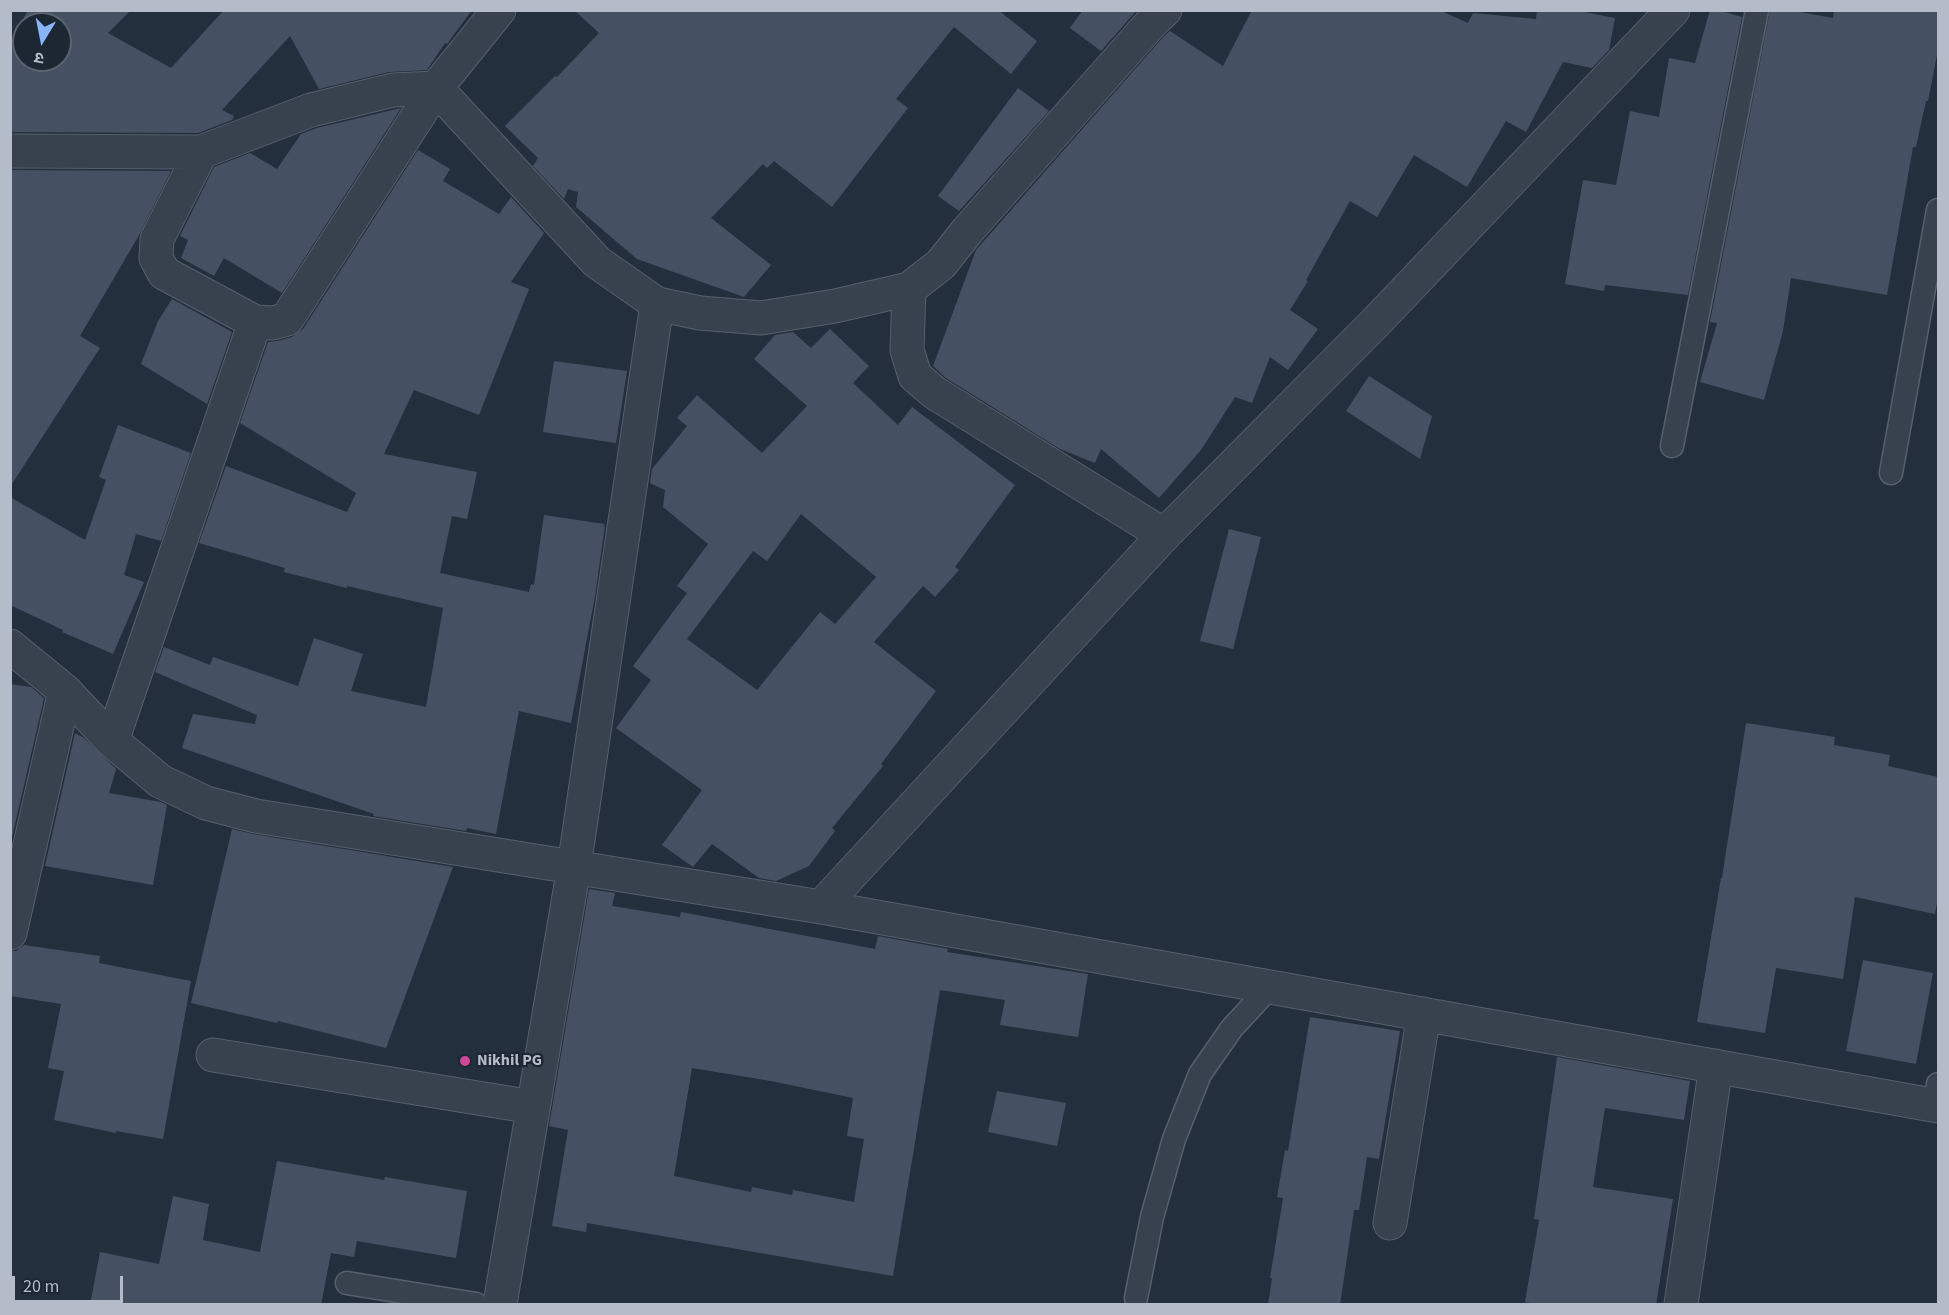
<!DOCTYPE html>
<meta charset="utf-8">
<style>
body{margin:0}
#map{position:relative;width:1949px;height:1315px;overflow:hidden;background:#242f3e;font-family:"Source Sans 3","Noto Sans Devanagari",sans-serif}
canvas{display:block}
.frame{position:absolute;inset:0;border:12px solid #b4bcc9;pointer-events:none}
.north{position:absolute;left:12px;top:12px;width:60px;height:60px;box-sizing:border-box;background:#1d2633;border:2px solid #59626f;border-radius:50%;rotate:190deg;font-size:16px;font-weight:700;line-height:24px;text-align:center;color:#b4bcc9}
.north::after{content:'';display:block;margin:auto;width:21px;height:27px;background:#8ab4f8;clip-path:polygon(50% 0,100% 100%,50% 72%,0 100%)}
.scale{position:absolute;left:12px;top:1276px;width:111px;height:27px;box-sizing:border-box;border:3px solid #b4bcc9;border-top:0;padding-left:8px;font-size:18px;line-height:21px;white-space:nowrap;color:#b4bcc9;-webkit-text-stroke:4px #1d2633;paint-order:stroke}
</style>
<div id="map">
<canvas width="1949" height="1315"></canvas>
<div class="frame"></div>
<div class="north">उ</div>
<div class="scale">20 m</div>
</div>
<script>
const g = document.querySelector('canvas').getContext('2d');
g.lineJoin = 'round';
function fillPath(path, color) { g.fillStyle = color; g.fill(path, 'evenodd'); }
function trace(path, color, width, dash) { g.strokeStyle = color; g.lineWidth = width; g.lineCap = dash ? 'butt' : 'round'; g.setLineDash(dash || []); g.stroke(path); }
function write(font, color, halo, rows, align = 'center') {
  g.font = font + ' "Source Sans 3",sans-serif'; g.lineWidth = 4.5; g.setLineDash([]); g.textBaseline = 'middle'; g.strokeStyle = halo; g.fillStyle = color; for (const [text, x, y, turn = 0] of rows) {
    g.save(); g.translate(x, y); g.rotate((+turn || 0) * Math.PI / 180); g.textAlign = isNaN(turn) ? turn : align; if (halo) g.strokeText(text, 0, 0); g.fillText(text, 0, 0); g.restore();
  }
}
const building = new Path2D(`
 M 28,10 L 131,10 L 108,33 L 171,68 L 224,10 L 472,10 L 447,44 L 445,43 L 427,70 L 389,72 L 319,89 L 290,36 L 222,110 L 234,116 L 232,120 L 198,133 L 10,132 L 10,43 ZM 24,24 L 60,24 L 60,60 L 24,60 Z
 M 574,10 L 998,10 L 1037,41 L 1011,74 L 954,27 L 896,99 L 908,108 L 832,207 L 774,161 L 767,168 L 763,164 L 711,218 L 771,265 L 744,297 L 637,259 L 576,207 L 578,192 L 568,189 L 564,199 L 533,166 L 538,158 L 505,126 L 555,76 L 557,77 L 599,33 Z
 M 1083,10 L 1137,10 L 1101,51 L 1070,28 Z
 M 1252,10 L 1439,10 L 1468,23 L 1473,13 L 1536,19 L 1537,10 L 1574,10 L 1615,18 L 1609,50 L 1592,68 L 1563,62 L 1526,132 L 1506,121 L 1467,187 L 1414,155 L 1377,217 L 1350,201 L 1306,280 L 1308,281 L 1290,310 L 1318,329 L 1288,370 L 1270,357 L 1252,403 L 1235,397 L 1201,450 L 1159,498 L 1101,449 L 1095,463 L 1060,449 L 946,378 L 933,366 L 976,250 L 1165,35 L 1170,31 L 1223,66 Z
 M 1710,10 L 1718,10 L 1742,17 L 1688,295 L 1605,285 L 1604,291 L 1565,284 L 1583,180 L 1616,185 L 1630,111 L 1659,117 L 1669,58 L 1695,63 Z
 M 1770,10 L 1789,10 L 1833,18 L 1834,10 L 1938,10 L 1938,50 L 1928,101 L 1926,101 L 1916,147 L 1913,147 L 1887,295 L 1791,278 L 1783,331 L 1764,400 L 1700,382 L 1717,323 L 1710,322 Z
 M 1018,88 L 1049,111 L 959,211 L 938,196 Z
 M 401,108 L 282,293 L 224,258 L 214,276 L 181,258 L 188,240 L 180,236 L 214,167 L 250,153 L 277,169 L 301,134 L 317,128 Z
 M 418,150 L 450,169 L 443,181 L 499,214 L 511,197 L 544,233 L 511,282 L 529,289 L 479,415 L 414,390 L 384,454 L 477,472 L 467,519 L 452,516 L 440,573 L 529,592 L 531,584 L 534,585 L 544,515 L 604,524 L 603,527 L 605,525 L 595,596 L 571,723 L 519,711 L 496,834 L 467,828 L 466,831 L 373,816 L 374,814 L 182,748 L 193,714 L 255,724 L 257,715 L 155,672 L 164,647 L 210,665 L 213,657 L 298,686 L 314,638 L 363,654 L 351,691 L 426,707 L 443,608 L 347,586 L 347,588 L 284,572 L 285,568 L 199,543 L 226,466 L 347,512 L 356,493 L 240,423 L 268,342 L 278,341 L 292,337 L 303,329 Z
 M 10,170 L 171,171 L 138,237 L 80,336 L 100,348 L 10,487 Z
 M 172,299 L 232,332 L 207,404 L 141,364 L 158,321 Z
 M 830,329 L 869,366 L 853,383 L 898,425 L 912,407 L 1015,485 L 955,567 L 959,570 L 935,597 L 923,586 L 874,642 L 936,691 L 881,764 L 883,766 L 832,828 L 835,831 L 809,866 L 776,881 L 759,878 L 712,844 L 693,867 L 662,845 L 702,790 L 616,728 L 651,680 L 633,666 L 687,593 L 677,586 L 708,544 L 663,507 L 665,490 L 650,483 L 652,469 L 687,426 L 677,418 L 697,395 L 762,453 L 807,406 L 754,359 L 775,335 L 793,332 L 811,348 ZM 801,514 L 876,577 L 835,624 L 820,612 L 757,690 L 687,639 L 753,551 L 767,561 Z
 M 554,361 L 627,371 L 616,443 L 543,432 Z
 M 1369,376 L 1432,416 L 1420,459 L 1346,411 Z
 M 118,425 L 191,453 L 161,541 L 136,534 L 124,575 L 144,582 L 113,654 L 62,632 L 63,630 L 10,605 L 10,497 L 85,540 L 106,480 L 99,477 Z
 M 1229,529 L 1261,537 L 1233,649 L 1200,641 Z
 M 10,684 L 31,687 L 44,698 L 10,846 Z
 M 1746,723 L 1835,737 L 1834,745 L 1890,755 L 1888,766 L 1938,777 L 1938,897 L 1935,914 L 1855,897 L 1843,979 L 1776,968 L 1765,1033 L 1697,1022 L 1721,878 L 1722,878 Z
 M 75,733 L 84,738 L 116,769 L 109,793 L 161,802 L 167,805 L 153,885 L 45,866 Z
 M 232,829 L 253,834 L 453,867 L 386,1048 L 278,1021 L 277,1023 L 191,1003 Z
 M 589,889 L 615,893 L 612,906 L 680,917 L 681,912 L 875,949 L 878,936 L 948,949 L 947,952 L 1088,974 L 1078,1037 L 1000,1025 L 1005,1000 L 940,990 L 893,1276 L 587,1223 L 586,1232 L 552,1226 L 568,1130 L 549,1126 ZM 692,1068 L 771,1081 L 853,1098 L 847,1136 L 864,1139 L 854,1202 L 793,1190 L 792,1195 L 752,1187 L 751,1192 L 674,1176 Z
 M 24,945 L 100,956 L 99,963 L 191,981 L 163,1139 L 116,1131 L 116,1133 L 54,1120 L 64,1071 L 48,1068 L 61,1004 L 10,996 L 10,951 L 16,951 Z
 M 1863,960 L 1933,973 L 1916,1064 L 1846,1051 Z
 M 1310,1017 L 1400,1031 L 1379,1159 L 1367,1157 L 1359,1210 L 1354,1210 L 1340,1305 L 1268,1305 L 1272,1278 L 1270,1278 L 1283,1198 L 1277,1197 L 1285,1150 L 1288,1151 Z
 M 1557,1057 L 1690,1081 L 1684,1120 L 1605,1108 L 1593,1187 L 1673,1199 L 1656,1305 L 1541,1305 L 1525,1302 L 1539,1220 L 1534,1219 Z
 M 997,1091 L 1066,1103 L 1057,1146 L 988,1132 Z
 M 277,1161 L 384,1180 L 385,1177 L 467,1191 L 456,1258 L 357,1241 L 354,1257 L 331,1253 L 321,1305 L 90,1305 L 100,1252 L 159,1264 L 173,1196 L 209,1204 L 203,1240 L 260,1252 Z`);
const lane = new Path2D(`
 M 1672,446 L 1757,10
 M 1891,473 L 1938,210
 M 1935,1105 L 1938,1084
 M 347,1283 L 476,1304
 M 1136,1298 L 1152,1217 L 1174,1139 L 1200,1074 L 1232,1028 L 1271,986`);
const street = new Path2D(`
 M 10,151 L 201,152 L 311,110 L 393,90 L 436,88 L 597,262 L 657,304 L 700,313 L 761,318 L 835,306 L 909,289 L 941,264 L 968,230 L 1152,22 L 1165,10
 M 201,152 L 157,239 L 156,258 L 164,273 L 255,322 L 273,323 L 287,319 L 436,88 L 499,10
 M 909,289 L 907,350 L 915,376 L 935,393 L 1164,535
 M 10,646 L 65,691 L 112,741 L 160,781 L 206,803 L 256,816 L 821,907 L 1938,1106
 M 112,741 L 255,322
 M 821,907 L 1164,535 L 1375,323 L 1673,10
 M 10,933 L 65,691
 M 213,1055 L 533,1107
 M 1390,1223 L 1424,1014
 M 500,1304 L 574,867 L 657,304
 M 1681,1304 L 1716,1066`);
const markers = [
 [465,1061,6,"#d1479c"]
];
const poiNames = [
 ["Nikhil PG",477,1061]
];
fillPath(building, '#455162');
trace(lane, '#565f6c', 25);
trace(street, '#565f6c', 35);
trace(lane, '#38414e', 22);
trace(street, '#38414e', 33);
for (const [x, y, r, color] of markers) { const dot = new Path2D(); dot.arc(x, y, r, 0, 2 * Math.PI); g.fillStyle = color; g.fill(dot); trace(dot, '#1d2633', 2); }
write('bold 16px', '#b4bcc9', '#1d2633', poiNames, 'left');
</script>
